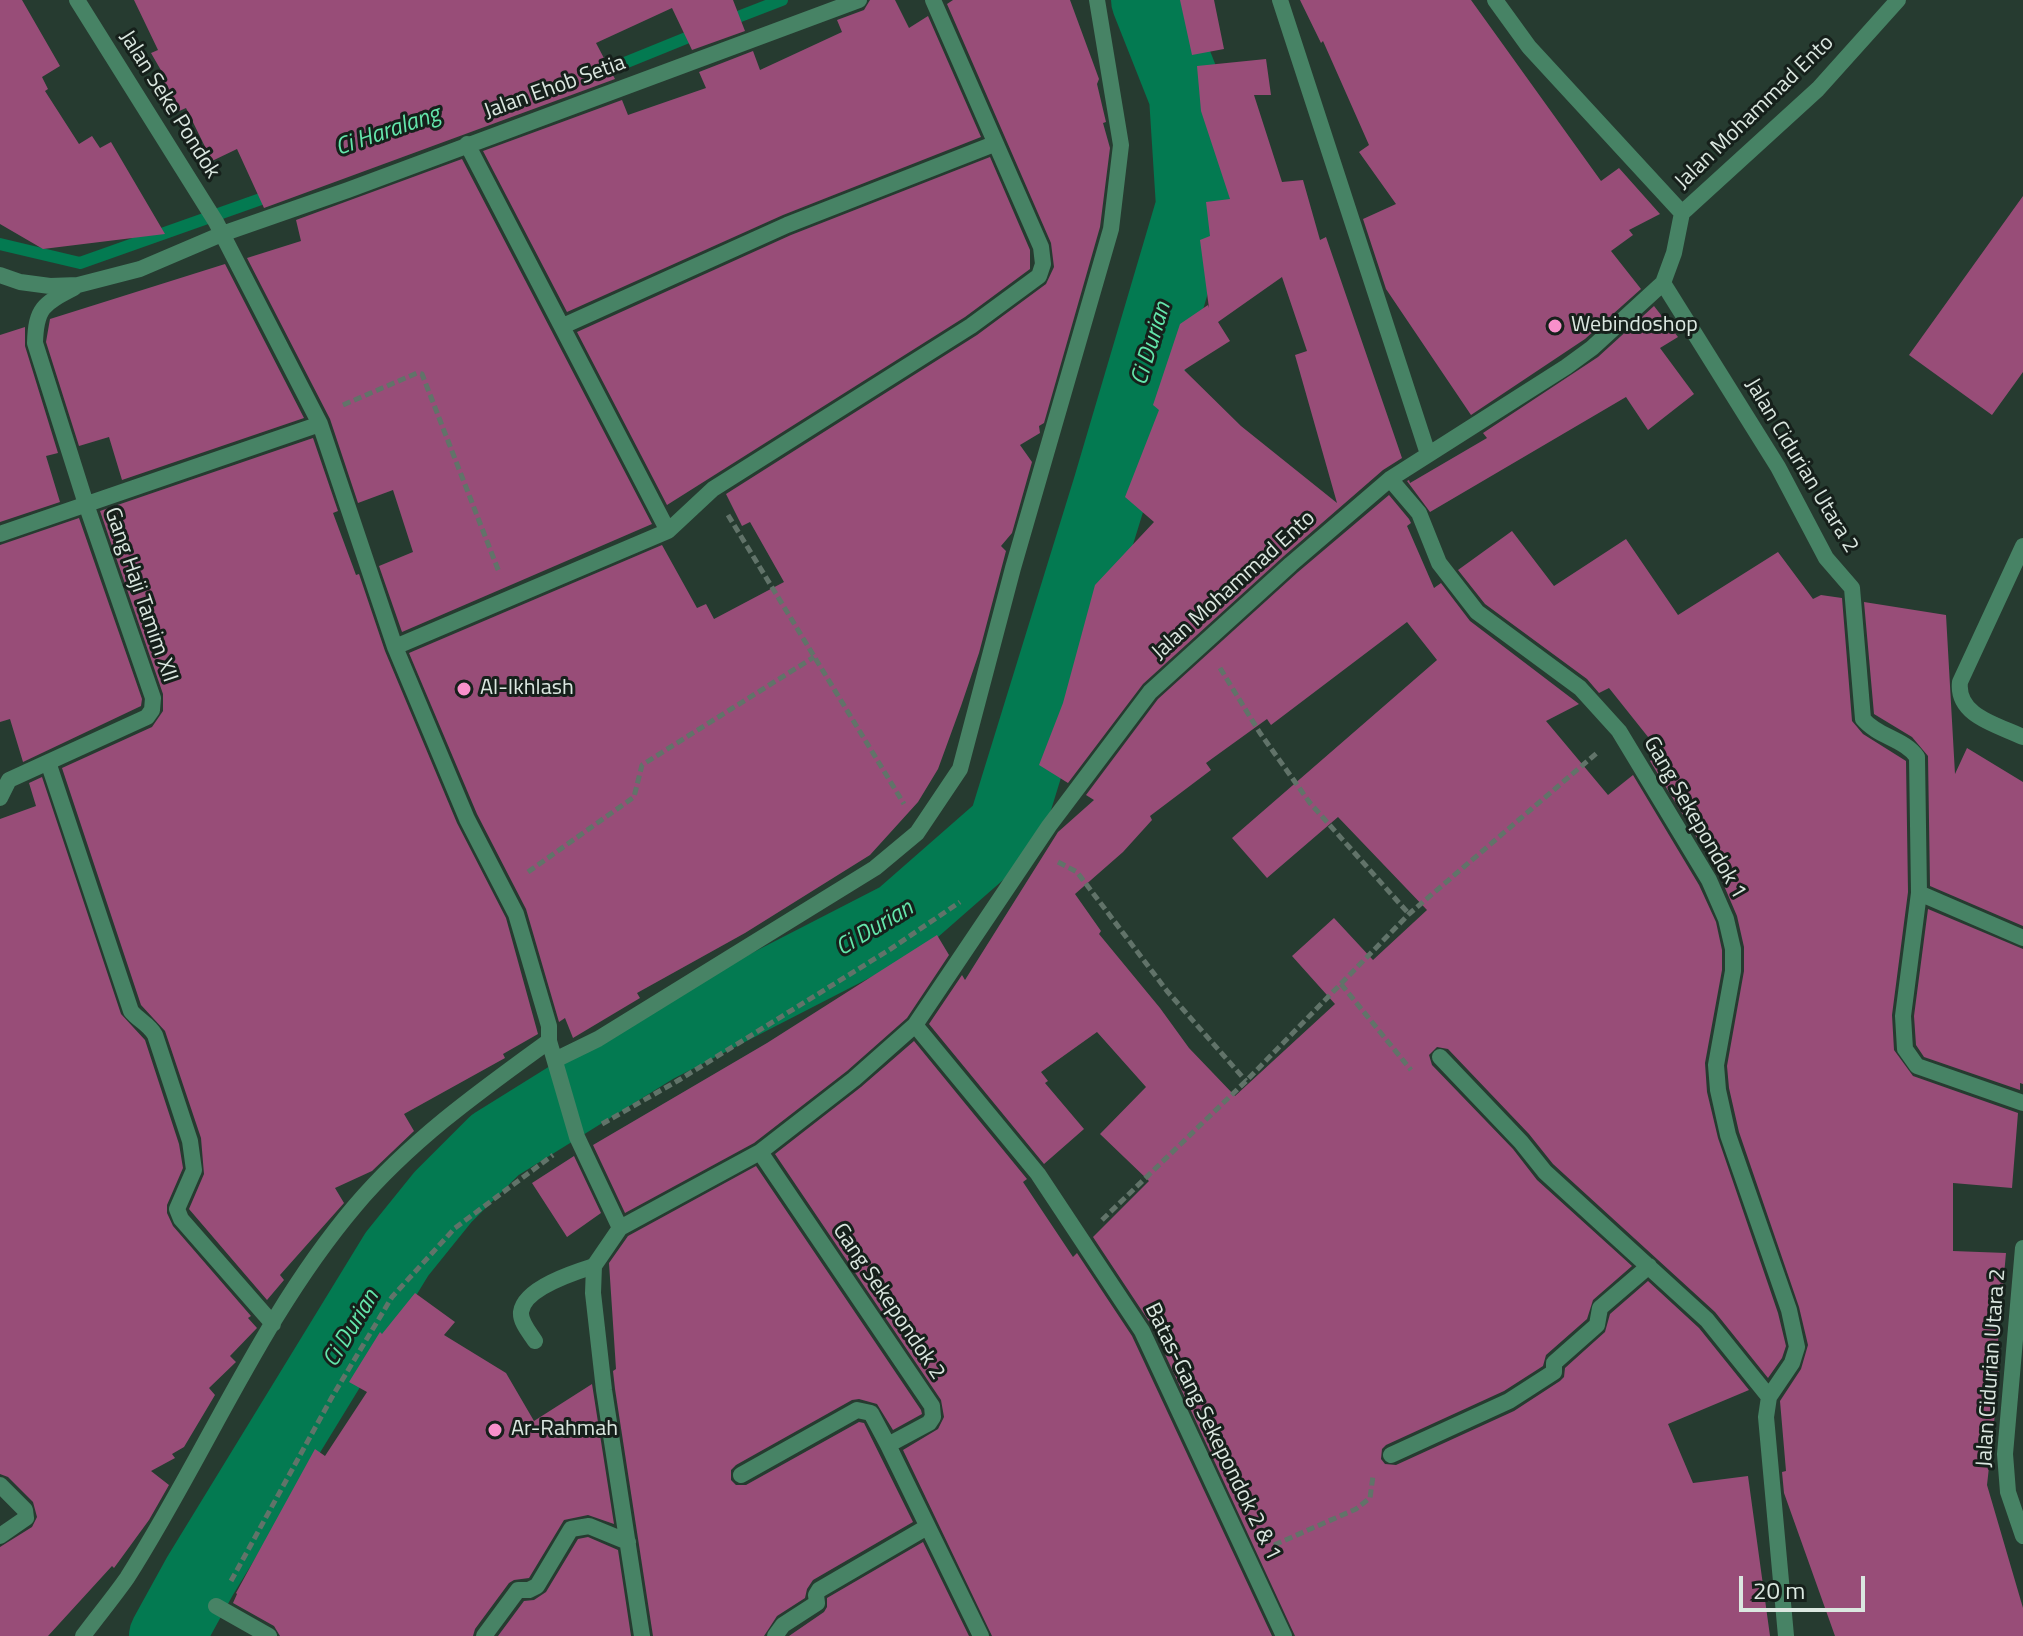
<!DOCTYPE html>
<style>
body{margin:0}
#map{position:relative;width:2023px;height:1636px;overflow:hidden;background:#263b30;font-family:"Titillium Web",sans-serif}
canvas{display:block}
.scale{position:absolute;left:1739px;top:1576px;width:126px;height:36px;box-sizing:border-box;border:4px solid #dbe7e0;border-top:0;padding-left:10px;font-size:24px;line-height:28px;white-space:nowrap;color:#dbe7e0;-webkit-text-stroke:6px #16201b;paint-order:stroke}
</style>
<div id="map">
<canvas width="2023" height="1636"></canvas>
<div class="scale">20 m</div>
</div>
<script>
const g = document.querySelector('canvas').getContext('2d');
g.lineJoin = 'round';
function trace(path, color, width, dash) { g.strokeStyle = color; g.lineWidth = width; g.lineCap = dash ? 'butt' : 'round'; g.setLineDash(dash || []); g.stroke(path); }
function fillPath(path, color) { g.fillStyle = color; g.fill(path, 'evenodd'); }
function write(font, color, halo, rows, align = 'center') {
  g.font = font + ' "Titillium Web",sans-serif'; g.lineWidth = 6; g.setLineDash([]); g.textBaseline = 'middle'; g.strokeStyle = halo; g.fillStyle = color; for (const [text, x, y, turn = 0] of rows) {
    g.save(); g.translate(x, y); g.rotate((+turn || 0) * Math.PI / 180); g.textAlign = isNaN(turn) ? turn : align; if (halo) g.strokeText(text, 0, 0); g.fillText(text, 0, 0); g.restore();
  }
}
const stream = new Path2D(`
 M 725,22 L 782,0
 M 595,75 L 701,32
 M 0,244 L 80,263 L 275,194`);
const river = new Path2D(`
 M 167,1636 L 200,1576 L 397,1254 L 443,1197 L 495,1145 L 654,1046 L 901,919 L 1006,827 L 1111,487 L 1194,206 L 1187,96 L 1149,0`);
const building = new Path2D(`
 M 0,0 L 22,0 L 60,66 L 42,77 L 48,89 L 45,91 L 79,144 L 92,136 L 100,148 L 111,142 L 165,234 L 43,249 L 0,224 Z
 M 134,0 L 733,0 L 745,31 L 692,50 L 672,8 L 596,43 L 615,79 L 264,208 L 237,149 L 212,161 L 186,108 L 177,112 L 160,81 L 166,79 L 151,53 L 158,50 Z
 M 870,0 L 895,0 L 909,28 L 928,16 L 981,137 L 783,215 L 567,312 L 483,151 L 622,100 L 628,115 L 706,88 L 699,72 L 753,51 L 760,70 L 842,32 L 837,20 L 864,10 Z
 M 953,0 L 1070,0 L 1099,79 L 1097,84 L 1106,122 L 1103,123 L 1110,148 L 1100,227 L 1044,423 L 1039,426 L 1040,433 L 1020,445 L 1032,462 L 1012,533 L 1001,546 L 1006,551 L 979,653 L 961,706 L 938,769 L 918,802 L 870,855 L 745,933 L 637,993 L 640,998 L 573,1038 L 565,1018 L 559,1022 L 526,909 L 477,814 L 409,653 L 662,545 L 697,608 L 706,604 L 714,619 L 784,582 L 750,522 L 742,526 L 726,494 L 977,335 L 1046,284 L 1054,267 L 1051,243 L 947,4 Z
 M 1180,0 L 1214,0 L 1224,49 L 1192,55 Z
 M 1300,0 L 1471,0 L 1601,181 L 1619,168 L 1660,214 L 1629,230 L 1633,235 L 1611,251 L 1641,289 L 1585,339 L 1471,415 L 1386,289 L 1363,219 L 1396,204 L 1359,152 L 1369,145 L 1323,41 L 1321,43 Z
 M 1266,59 L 1271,95 L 1254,95 L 1282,182 L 1303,180 L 1320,240 L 1326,237 L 1402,458 L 1383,470 L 1284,556 L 1143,684 L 1068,783 L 1039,765 L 1063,703 L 1095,585 L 1154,522 L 1125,497 L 1159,410 L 1153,405 L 1180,324 L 1208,305 L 1209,308 L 1200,240 L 1210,236 L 1206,202 L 1230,199 L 1201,111 L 1197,66 ZM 1282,277 L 1307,351 L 1295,355 L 1337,503 L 1241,426 L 1184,370 L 1230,341 L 1218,322 Z
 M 990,157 L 1030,250 L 1030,269 L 965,317 L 667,505 L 577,332 L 791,235 Z
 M 462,159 L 652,524 L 402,632 L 379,566 L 413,552 L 393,490 L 358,503 L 330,419 L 247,258 L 301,241 L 296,220 Z
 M 2023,196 L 2023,372 L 1992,415 L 1909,355 Z
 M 225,264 L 304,418 L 122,480 L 109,437 L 79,446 L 46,342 L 50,319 Z
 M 1654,306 L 1678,337 L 1660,348 L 1694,394 L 1648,430 L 1626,397 L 1430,512 L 1407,481 L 1409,480 L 1410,483 L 1487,438 L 1483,433 L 1598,357 Z
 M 25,327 L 25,346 L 58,453 L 46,456 L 60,502 L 0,522 L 0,335 Z
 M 313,438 L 338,511 L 333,513 L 356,575 L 359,574 L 385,651 L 457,823 L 506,918 L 538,1034 L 503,1054 L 505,1058 L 404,1114 L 414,1131 L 372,1171 L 335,1188 L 344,1203 L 280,1275 L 284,1280 L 267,1300 L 189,1209 L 204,1174 L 201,1138 L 165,1031 L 141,1005 L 62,768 L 152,727 L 163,711 L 163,694 L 100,511 Z
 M 1389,495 L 1409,519 L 1411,523 L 1407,526 L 1434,588 L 1441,583 L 1470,621 L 1579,704 L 1546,721 L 1608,795 L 1633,775 L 1699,885 L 1716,922 L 1722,950 L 1722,970 L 1705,1063 L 1707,1092 L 1718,1138 L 1778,1313 L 1786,1346 L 1782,1358 L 1768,1378 L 1715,1312 L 1553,1164 L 1529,1134 L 1448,1049 L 1437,1047 L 1429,1055 L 1432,1065 L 1513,1149 L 1537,1180 L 1632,1266 L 1593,1300 L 1587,1319 L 1546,1355 L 1543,1366 L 1504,1391 L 1386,1445 L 1382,1449 L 1381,1459 L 1385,1464 L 1396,1465 L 1514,1411 L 1560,1381 L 1564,1377 L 1565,1368 L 1605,1332 L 1610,1314 L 1648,1281 L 1699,1328 L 1749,1390 L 1668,1424 L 1693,1483 L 1748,1476 L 1770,1636 L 1295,1636 L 1152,1326 L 1093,1237 L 1149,1181 L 1100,1134 L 1146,1087 L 1097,1032 L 1041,1072 L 1048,1081 L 1045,1083 L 1084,1129 L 1044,1164 L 929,1024 L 962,975 L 965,980 L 1058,832 L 1094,800 L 1086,795 L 1158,699 L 1298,572 ZM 1407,622 L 1437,660 L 1232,838 L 1267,878 L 1338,817 L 1427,910 L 1373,960 L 1334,918 L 1292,956 L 1335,1004 L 1235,1096 L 1189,1048 L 1160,1008 L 1099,934 L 1101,931 L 1075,894 L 1123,852 L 1152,820 L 1150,816 L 1211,770 L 1206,763 L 1267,719 L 1271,725 Z
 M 79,518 L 142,699 L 141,706 L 23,762 L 10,719 L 0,722 L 0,545 Z
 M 1512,531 L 1554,586 L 1626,539 L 1678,615 L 1778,552 L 1813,599 L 1821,595 L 1842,598 L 1852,721 L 1863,734 L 1906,761 L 1908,892 L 1892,1015 L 1894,1050 L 1913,1076 L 2018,1113 L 2012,1188 L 1953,1183 L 1953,1251 L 2006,1253 L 1998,1342 L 1999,1378 L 1987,1485 L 2023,1608 L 2023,1636 L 1835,1636 L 1784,1493 L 1782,1472 L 1786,1471 L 1780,1401 L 1801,1369 L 1808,1345 L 1799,1307 L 1739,1132 L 1729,1088 L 1727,1066 L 1744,971 L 1744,947 L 1737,916 L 1719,874 L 1650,761 L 1660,752 L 1609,688 L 1599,693 L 1587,679 L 1485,604 L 1458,570 Z
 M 1864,602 L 1946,615 L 1955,774 L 1967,748 L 2023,782 L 2023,926 L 1930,886 L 1928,756 L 1912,737 L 1874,714 Z
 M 42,777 L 121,1014 L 145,1040 L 179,1144 L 183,1168 L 167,1205 L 167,1213 L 173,1226 L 251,1316 L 248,1318 L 257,1328 L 230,1356 L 236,1362 L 209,1388 L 215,1395 L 184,1447 L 172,1454 L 175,1458 L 151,1471 L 169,1485 L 149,1520 L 114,1568 L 112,1566 L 48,1636 L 0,1636 L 0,1547 L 32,1527 L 37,1517 L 33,1502 L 8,1477 L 0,1474 L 0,819 L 36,806 L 29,783 Z
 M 1928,909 L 2023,949 L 2023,1084 L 2020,1083 L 2020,1090 L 1924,1057 L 1916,1045 L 1914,1016 Z
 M 937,935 L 949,955 L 907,1018 L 847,1071 L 754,1143 L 625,1213 L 593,1145 L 767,1043 Z
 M 914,1041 L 1027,1179 L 1023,1182 L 1073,1257 L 1077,1253 L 1132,1336 L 1272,1636 L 992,1636 L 903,1450 L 938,1429 L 944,1417 L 941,1400 L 775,1154 L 861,1087 Z
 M 574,1156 L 601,1213 L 567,1237 L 532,1183 Z
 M 756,1166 L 921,1410 L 922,1414 L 893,1430 L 877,1404 L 859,1399 L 852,1400 L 736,1465 L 731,1470 L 731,1480 L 736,1485 L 746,1485 L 859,1422 L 864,1423 L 913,1522 L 813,1580 L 807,1589 L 805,1598 L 777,1616 L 764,1636 L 653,1636 L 615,1389 L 613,1371 L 616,1369 L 609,1263 L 628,1236 Z
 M 415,1293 L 455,1322 L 444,1335 L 506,1373 L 534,1421 L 592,1384 L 614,1524 L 588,1515 L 564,1520 L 529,1578 L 514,1580 L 509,1583 L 475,1629 L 473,1636 L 280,1636 L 274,1626 L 233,1603 L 237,1594 L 236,1593 L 315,1449 L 325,1456 L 367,1392 L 349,1382 L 380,1332 L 382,1334 Z
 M 588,1537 L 618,1550 L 631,1636 L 498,1636 L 524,1601 L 534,1600 L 546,1592 L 578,1539 Z
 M 923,1542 L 969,1636 L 789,1636 L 824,1612 L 827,1607 L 827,1598 Z`);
const path = new Path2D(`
 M 343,405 L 417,373 L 422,374 L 499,572
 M 728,515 L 904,804
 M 1220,668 L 1260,733 L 1310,803 L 1409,914
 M 1058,862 L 1077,872 L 1167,991 L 1246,1081
 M 528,872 L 634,797 L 642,765 L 814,657
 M 1341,984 L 1411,1070
 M 602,1124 L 679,1080 L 889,950 L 960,902
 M 1102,1220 L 1246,1081 L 1409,914 L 1598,752
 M 1274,1545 L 1356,1509 L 1370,1498 L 1373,1476
 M 231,1581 L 332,1397 L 392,1297 L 455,1228 L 553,1155`);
const lane = new Path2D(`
 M 2023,546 L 1960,682 C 1956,716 1998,725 2023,737
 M 535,1341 C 530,1333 520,1322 521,1312 C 524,1288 575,1272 594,1266`);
const street = new Path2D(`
 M 77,0 L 216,222 L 320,424 L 395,647 L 467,819 L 516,914 L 549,1026 L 549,1041 L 577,1137 L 620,1228
 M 1280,0 L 1428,454
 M 1495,0 L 1529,47 L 1682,213
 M 467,144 L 668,531
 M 0,275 L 20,282 L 50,286 L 78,285 L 140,269 L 222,234 L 348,190 L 859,0
 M 1663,283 L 1778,467 L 1826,558 L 1852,588 L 1863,719 C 1878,737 1905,739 1917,757 L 1919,893 L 1903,1016 L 1905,1049 L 1917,1066 L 2023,1103
 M 563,326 L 787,225 L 994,144
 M 1390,479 L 1419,513 L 1439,563 L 1477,612 L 1580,688 L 1619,731 L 1709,880 L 1726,919 L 1733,949 L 1733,971 L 1716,1065 L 1718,1090 L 1728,1135 L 1789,1310 L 1797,1347 L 1792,1363 L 1769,1397 L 1766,1417 L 1786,1636
 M 0,534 L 320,424
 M 395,647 L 668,531 L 713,489 L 971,326 L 1039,276 L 1043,264 L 1041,247 L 933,0
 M 48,762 L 131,1011 C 138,1020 149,1024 155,1035 L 190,1141 L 194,1170 L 177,1209 L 181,1219 L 273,1324
 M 0,798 L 9,780 L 147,717 L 152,710 L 153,698 L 86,504 L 35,343 C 36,308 43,304 74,288
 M 1919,893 L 2023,938
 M 915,1025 L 1038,1174 L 1142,1331 L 1284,1636
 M 1440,1057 L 1521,1142 L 1545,1172 L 1707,1320 L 1769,1397
 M 555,1060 L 598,1039 L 875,868 L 917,833 L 960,769 L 1013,568 L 1111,229 L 1121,145 L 1097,0
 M 760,1152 L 932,1406 L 933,1417 L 929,1423 L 888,1445 L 981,1636
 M 2023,1248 L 2005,1454 L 2008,1492 L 2023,1536
 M 1391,1455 L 1509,1401 L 1554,1372 L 1554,1363 L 1597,1325 L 1600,1308 L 1649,1266
 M 741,1475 L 857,1410 L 871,1413 L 888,1445
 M 0,1485 L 25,1510 L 26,1518 L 0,1536
 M 216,1606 L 269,1636
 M 83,1636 C 97,1617 113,1598 127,1578 C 205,1456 261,1317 355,1206 C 411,1140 480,1091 549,1041
 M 484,1636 L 518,1590 L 529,1590 L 537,1586 L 571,1529 L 589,1526 L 628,1542
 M 642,1636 L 604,1390 L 593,1293 L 594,1266 L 620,1228 L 760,1152 L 854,1079 L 915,1025 L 1049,826 L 1150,692 L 1291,564 L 1390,479 L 1566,367 L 1592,348 L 1663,283 L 1674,253 L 1682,213 L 1818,89 L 1898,0
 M 775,1636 L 783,1625 L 817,1603 L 816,1595 L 819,1590 L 927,1527`);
const markers = [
 [1555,326,8,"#f890cb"],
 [464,689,8,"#f890cb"],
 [495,1430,8,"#f890cb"]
];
const streetNames = [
 ["Jalan Ehob Setia",555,88,-20],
 ["Jalan Seke Pondok",169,105,58],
 ["Jalan Mohammad Ento",1755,113,-44],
 ["Jalan Cidurian Utara 2",1801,466,59],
 ["Jalan Mohammad Ento",1234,586,-42],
 ["Gang Haji Tamim XII",140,595,71],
 ["Gang Sekepondok 1",1694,818,60],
 ["Gang Sekepondok 2",888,1302,56],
 ["Jalan Cidurian Utara 2",1992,1368,-86],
 ["Batas-Gang Sekepondok 2 & 1",1212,1432,64]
];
const poiNames = [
 ["Webindoshop",1571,326],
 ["Al-Ikhlash",480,689],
 ["Ar-Rahmah",511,1430]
];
const waterNames = [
 ["Ci Haralang",388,132,-19],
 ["Ci Durian",1152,344,-73],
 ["Ci Durian",875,929,-31],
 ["Ci Durian",352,1329,-59]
];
trace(stream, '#037a51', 12);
trace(river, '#037a51', 76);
fillPath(building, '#984d78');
trace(path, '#617369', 5, [8, 4]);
trace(lane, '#478365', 16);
trace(street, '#478365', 16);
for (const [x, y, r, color] of markers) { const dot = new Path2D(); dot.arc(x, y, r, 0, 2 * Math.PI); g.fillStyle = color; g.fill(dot); trace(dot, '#16201b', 3); }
write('22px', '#dbe7e0', '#16201b', streetNames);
write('22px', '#dbe7e0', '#16201b', poiNames, 'left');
write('italic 24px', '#64e6ab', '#16201b', waterNames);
</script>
